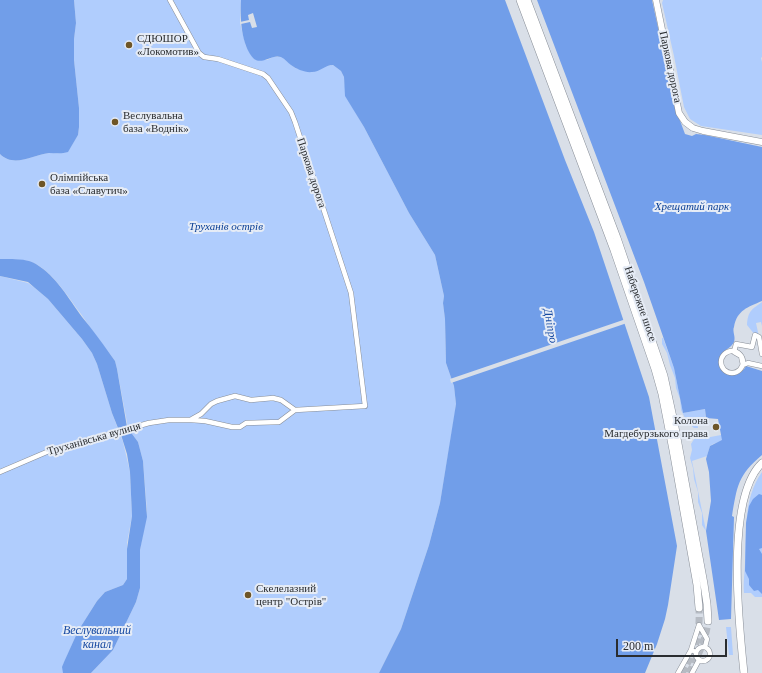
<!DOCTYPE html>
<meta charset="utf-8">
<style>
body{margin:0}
#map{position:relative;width:762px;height:673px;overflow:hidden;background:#d9dfe8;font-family:"Times New Roman",serif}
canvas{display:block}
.scale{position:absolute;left:616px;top:639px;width:111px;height:18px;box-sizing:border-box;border:2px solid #2a2d30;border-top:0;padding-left:5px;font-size:12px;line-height:14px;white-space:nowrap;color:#2a2d30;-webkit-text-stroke:3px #e6ecf6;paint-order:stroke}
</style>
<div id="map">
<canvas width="762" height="673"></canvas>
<div class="scale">200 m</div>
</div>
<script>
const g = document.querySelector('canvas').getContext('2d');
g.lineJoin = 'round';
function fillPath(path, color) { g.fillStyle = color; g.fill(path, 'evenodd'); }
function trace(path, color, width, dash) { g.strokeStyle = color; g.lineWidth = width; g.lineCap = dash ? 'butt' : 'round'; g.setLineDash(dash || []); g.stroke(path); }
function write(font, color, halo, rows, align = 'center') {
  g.font = font + ' "Times New Roman",serif'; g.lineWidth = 4; g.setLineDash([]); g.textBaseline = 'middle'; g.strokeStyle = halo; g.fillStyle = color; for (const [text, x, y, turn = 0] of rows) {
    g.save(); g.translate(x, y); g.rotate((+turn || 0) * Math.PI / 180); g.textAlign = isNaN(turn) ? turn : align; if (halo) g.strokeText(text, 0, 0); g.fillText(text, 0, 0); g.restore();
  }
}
const green = new Path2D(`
 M 74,0 L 241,0 L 240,23 L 246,46 L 254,59 L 267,60 L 273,57 L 282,57 L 295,68 L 312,72 L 326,66 L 333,65 L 341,71 L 344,77 L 346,96 L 364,127 L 409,213 L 435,255 L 444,296 L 443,303 L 445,319 L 446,363 L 454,386 L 456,404 L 455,413 L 440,503 L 429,545 L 401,629 L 379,673 L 91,673 L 113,650 L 136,602 L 140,588 L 140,550 L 147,511 L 143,461 L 138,442 L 128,428 L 117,369 L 115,361 L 110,354 C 100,341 90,328 81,314 C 68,297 55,275 36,264 C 26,259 11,259 0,259 L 0,154 C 14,168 32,155 49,153 C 56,153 62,154 68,151 L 78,135 L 79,127 L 79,108 L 74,60 L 74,39 L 76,23 Z
 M 663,0 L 762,0 L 762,57 L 761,58 L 762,62 L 762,135 L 701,126 L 690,119 L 684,107 L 674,56 L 662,3 Z
 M 0,276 L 28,283 L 35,288 L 48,299 L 82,339 L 92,353 L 97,364 L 112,413 L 123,442 L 130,472 L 132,516 L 127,543 L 127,579 L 123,585 L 105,592 L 97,601 L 78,631 L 63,665 L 63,673 L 0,673 Z
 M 762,302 L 762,326 L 761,322 L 756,323 L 759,337 L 755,335 L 747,325 C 748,311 751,310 762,302 Z
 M 662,338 L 663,338 L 674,368 L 683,413 L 705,409 L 706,423 L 697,422 L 698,428 L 694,428 L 687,422 L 681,410 L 680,399 L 676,388 L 675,378 L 670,365 L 667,353 L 662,344 Z
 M 699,435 L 700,439 L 721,435 L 740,435 L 713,444 L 710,446 L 707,456 L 692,461 L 706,531 L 702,525 L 702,513 L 698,502 L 698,492 L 694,479 L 693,468 L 690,458 L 692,450 L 691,444 L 696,436 Z
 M 762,472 L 762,597 L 755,597 L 751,593 L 744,593 C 743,582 745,572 745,561 C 747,530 743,499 762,472 Z
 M 726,627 L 731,627 L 733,655 L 729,655 Z`);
const forest = new Path2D(`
 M 537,0 L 652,0 L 676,110 L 685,134 L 692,136 L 696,134 L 705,135 L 762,147 L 762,301 C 748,307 737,310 734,327 C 732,331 736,337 734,342 C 731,349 722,350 720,357 C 714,374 737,383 746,366 L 762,371 L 762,455 C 738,475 737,486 732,516 L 734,517 L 731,619 L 719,620 L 706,531 L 711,501 L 709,472 L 706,459 L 710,446 L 722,440 L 718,419 L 706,418 L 705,409 L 683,413 L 674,368 L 644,282 Z
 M 759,494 L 762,495 L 762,548 L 759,549 L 762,554 L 762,594 L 758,590 L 754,591 L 749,585 L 749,579 L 745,571 L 746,523 L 749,506 L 753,499 Z`);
const water = new Path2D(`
 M 0,0 L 74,0 L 76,23 L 74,39 L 74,60 L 79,108 L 79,127 L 78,135 L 68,152 C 62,154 56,153 49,153 C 32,155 14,168 0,154 Z
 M 241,0 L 505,0 L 565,160 L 594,232 L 649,397 L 677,546 L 668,605 L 665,619 L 657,644 L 645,673 L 379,673 L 401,629 L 429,545 L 440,503 L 456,404 L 454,386 L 446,363 L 445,319 L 443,303 L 444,296 L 435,255 L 409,213 L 364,127 L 345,96 L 344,77 L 341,71 L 333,65 C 325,65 320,72 312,72 C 306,73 296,69 291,65 C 288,63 285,59 281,57 C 271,54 263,65 254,59 C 241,45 240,18 241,0 Z
 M 0,259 C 11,259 26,258 36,264 C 56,276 69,299 82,317 C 92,329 101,341 110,354 L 115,361 L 117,369 L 127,427 L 138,442 L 143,461 L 147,517 L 140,550 L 140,588 L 136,602 L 113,650 L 91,673 L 63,673 L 62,667 L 64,662 L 78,631 L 97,601 L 105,592 L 123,585 L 127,579 L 127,549 L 132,516 L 130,472 L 127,454 L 122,438 L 112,413 L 97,364 L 92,353 L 82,339 L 48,299 L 35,288 L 28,282 L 0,276 Z`);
const pier = new Path2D(`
 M 253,13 L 257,27 L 252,28 L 250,22 L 241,24 L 240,22 L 249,20 L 248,15 Z
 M 626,319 L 627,323 L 451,383 L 450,379 Z`);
const primaryTunnel = new Path2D(`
 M 682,673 C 696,649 700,636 699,608
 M 689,673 C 698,656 706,640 708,621`);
const street = new Path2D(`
 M721 362a11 11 0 1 1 22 0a11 11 0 1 1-22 0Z
 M 762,354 L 759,337 L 755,335 L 752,347 L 736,344 L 734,352 L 741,356 L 743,365 L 748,363 L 762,366
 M 192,419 L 201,414 L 211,404 L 217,401 L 235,396 L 251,400 L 273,398 L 281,400 L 295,410
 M 0,472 L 49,451 L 149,423 L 169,420 L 191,420 L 205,421 L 232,427 L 240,427 L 246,423 L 279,422 L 295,410 L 365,406 L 351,293 L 295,122 L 291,112 L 268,78 L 263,74 L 218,59 L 204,57 L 199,53 L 170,0
 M 699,625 L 707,639 L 705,647
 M696 654a7 7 0 1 1 14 0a7 7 0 1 1-14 0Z
 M 691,650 L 699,625
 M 678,673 L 691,650 L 696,652
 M 692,673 L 699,660`);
const secondary = new Path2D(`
 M 656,0 L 679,113 L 685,122 L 693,128 L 703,131 L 762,142`);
const primary = new Path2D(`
 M 520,0 L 614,250 L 655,369 L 662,394 L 673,450 L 697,585 L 699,608
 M 527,0 L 617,238 L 664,376 L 674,422 L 704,584 L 707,604 L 708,621
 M 744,673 C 739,625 725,498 762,463`);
const markers = [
 [129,45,4,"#6e5526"],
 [115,122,4,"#6e5526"],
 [42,184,4,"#6e5526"],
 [716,427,4,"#6e5526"],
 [248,595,4,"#6e5526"]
];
const poiNames = [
 ["СДЮШОР",137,39],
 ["«Локомотив»",137,52],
 ["Веслувальна",123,116],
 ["база «Воднік»",123,129],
 ["Олімпійська",50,178],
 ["база «Славутич»",50,191],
 ["Колона",708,421,"right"],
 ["Магдебурзького права",708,434,"right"],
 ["Скелелазний",256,589],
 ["центр \"Острів\"",256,602]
];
const streetNames = [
 ["Паркова дорога",670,67,78],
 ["Паркова дорога",311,173,72],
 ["Набережне шосе",640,304,71],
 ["Труханівська вулиця",94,439,-16]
];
const parkNames = [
 ["Хрещатий парк",692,207],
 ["Труханів острів",226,227]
];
const waterNames = [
 ["Дніпро",550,326,80],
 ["Веслувальний",97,631],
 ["канал",97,645]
];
fillPath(green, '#b0cdfd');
fillPath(forest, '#739feb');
fillPath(water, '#719ee9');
fillPath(pier, '#d9dfe8');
trace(primaryTunnel, '#b6bbc3', 7, [7, 3.5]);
trace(street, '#888e97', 5.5);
trace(secondary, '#888e97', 7);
trace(primary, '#888e97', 8);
trace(street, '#fff', 4.5);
trace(secondary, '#fff', 6);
trace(primary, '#fff', 7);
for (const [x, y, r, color] of markers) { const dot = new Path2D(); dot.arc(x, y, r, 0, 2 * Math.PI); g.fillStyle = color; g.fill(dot); trace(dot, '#e6ecf6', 1.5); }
write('11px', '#2a2d30', '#e6ecf6', poiNames, 'left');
write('11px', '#2a2d30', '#e6ecf6', streetNames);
write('italic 11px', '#093e94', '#e6ecf6', parkNames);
write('italic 12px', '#174aa2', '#e6ecf6', waterNames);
</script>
